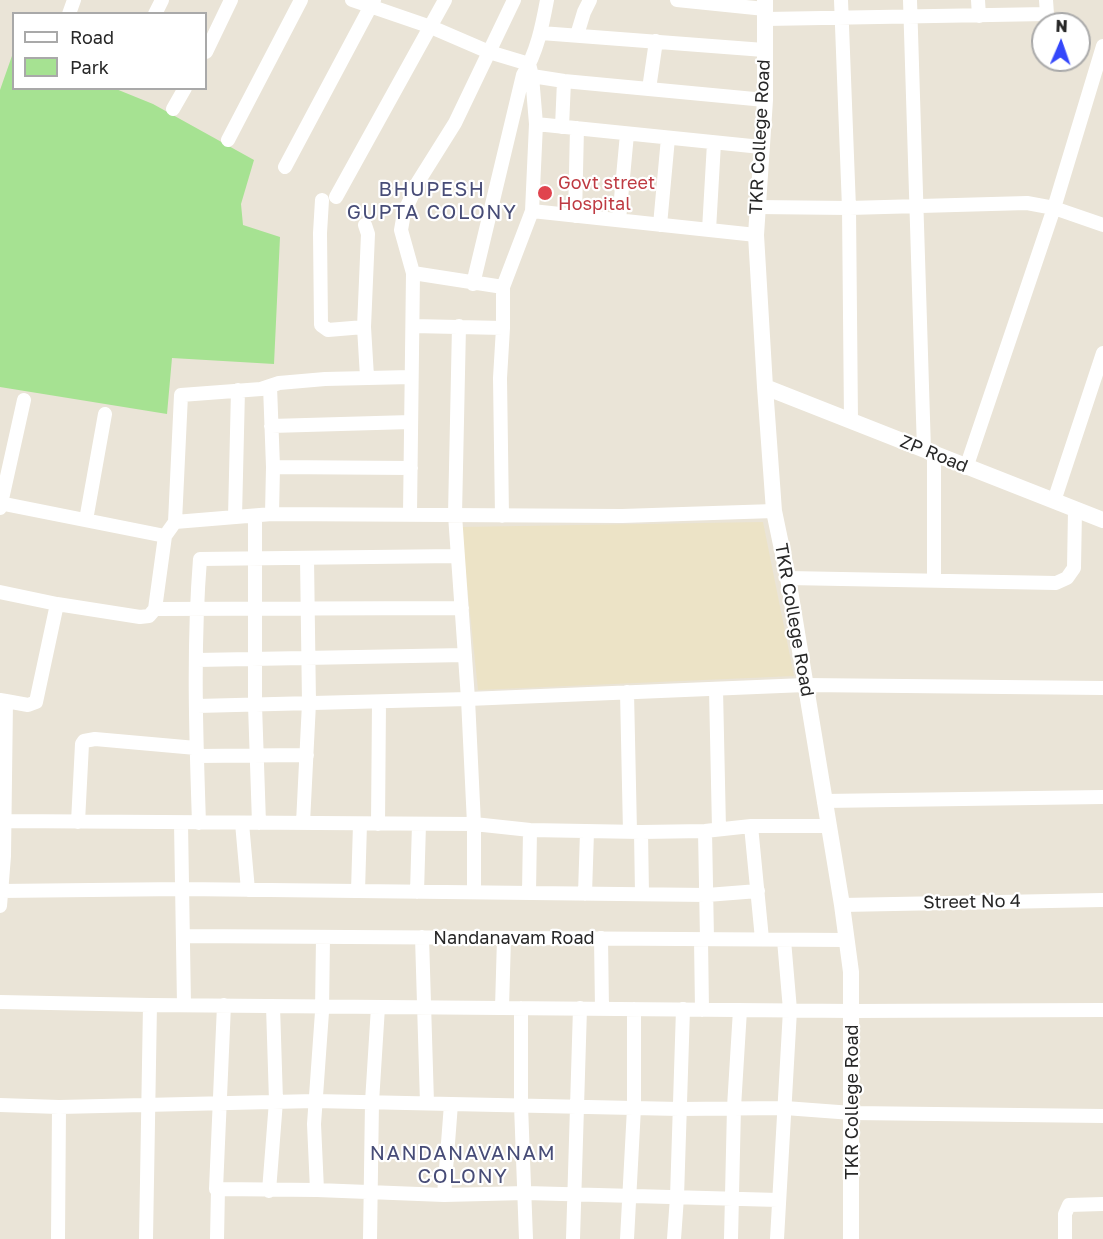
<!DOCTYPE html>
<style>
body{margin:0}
#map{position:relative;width:1103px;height:1239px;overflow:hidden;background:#eae4d7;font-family:"Golos Text",sans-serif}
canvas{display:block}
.legend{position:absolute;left:12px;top:12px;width:195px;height:78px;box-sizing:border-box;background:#fff;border:2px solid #a9a9a9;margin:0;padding:8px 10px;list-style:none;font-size:18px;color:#272727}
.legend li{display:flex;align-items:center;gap:12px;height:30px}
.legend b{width:30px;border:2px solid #a9a9a9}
.north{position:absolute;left:1031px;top:12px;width:60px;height:60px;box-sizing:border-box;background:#fff;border:2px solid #a9a9a9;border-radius:50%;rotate:2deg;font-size:16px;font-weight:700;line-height:24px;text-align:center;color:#272727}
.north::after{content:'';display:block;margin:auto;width:21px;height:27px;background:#3447fb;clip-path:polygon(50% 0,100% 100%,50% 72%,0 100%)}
</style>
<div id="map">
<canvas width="1103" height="1239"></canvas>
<ul class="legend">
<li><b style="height:8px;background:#fff"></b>Road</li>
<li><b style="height:16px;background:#a6e292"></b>Park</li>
</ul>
<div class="north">N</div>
</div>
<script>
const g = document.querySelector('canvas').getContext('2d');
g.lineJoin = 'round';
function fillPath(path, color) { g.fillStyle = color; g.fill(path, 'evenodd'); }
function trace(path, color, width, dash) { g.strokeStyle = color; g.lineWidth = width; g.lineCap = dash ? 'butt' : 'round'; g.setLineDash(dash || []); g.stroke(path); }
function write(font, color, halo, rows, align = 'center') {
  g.font = font + ' "Golos Text",sans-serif'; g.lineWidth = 4.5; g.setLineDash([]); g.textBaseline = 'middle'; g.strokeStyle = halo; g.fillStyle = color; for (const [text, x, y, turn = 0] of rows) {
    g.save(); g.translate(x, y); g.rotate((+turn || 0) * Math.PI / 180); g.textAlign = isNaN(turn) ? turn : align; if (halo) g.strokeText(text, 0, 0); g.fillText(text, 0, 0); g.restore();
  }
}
const education = new Path2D(`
 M 763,522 L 794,676 L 478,690 L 461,527 Z`);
const green = new Path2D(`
 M 13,53 L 14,88 L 116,89 L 153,104 L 254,160 L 241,204 L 243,225 L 280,237 L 274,364 L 172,358 L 167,414 L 0,387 L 0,90 Z`);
const minor = new Path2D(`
 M 352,0 L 431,27 L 489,52 L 529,64 L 532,76 L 564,81 L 765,100
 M 677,0 L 765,9
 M 841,0 L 849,208 L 851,421
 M 910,0 L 924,450
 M 978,0 L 979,16
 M 69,14 L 74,0
 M 155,14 L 162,0
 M 766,19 L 1047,14 L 1046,0
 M 541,33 L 764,50
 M 577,35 L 584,12 L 590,0
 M 206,52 L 231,0
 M 649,89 L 656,41
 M 173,109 L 185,88
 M 536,124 L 761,147
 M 562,127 L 564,81
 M 228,140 L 301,0
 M 285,167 L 374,0
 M 336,197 L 445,0
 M 322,200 L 320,233 L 321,325 L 328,330 L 364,327
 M 757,207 L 849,208 L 1027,203 L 1054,208 L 1103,225
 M 532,211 L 756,235
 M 575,216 L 577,128
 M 619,220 L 627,134
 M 365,225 L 368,234 L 364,327 L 367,377
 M 660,225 L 668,138
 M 709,230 L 714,143
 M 413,273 L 503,287
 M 473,284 L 523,75 C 537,52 542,27 547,0
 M 413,326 L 503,328
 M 459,326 L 455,515 L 468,699 L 474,824 L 474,892
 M 270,386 L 273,467 L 272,514
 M 271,426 L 411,422
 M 273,467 L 411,468
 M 966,468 L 1054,208 L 1103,46
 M 1054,501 L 1103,353
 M 0,503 L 165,536
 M 0,508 L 24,400
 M 410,513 L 413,273 L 401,230 L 404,213 L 418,182 L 455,123 L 514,0
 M 502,516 L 500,378 L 503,328 L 503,287 L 532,211 L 536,124 L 532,76
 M 235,517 L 238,390
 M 255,517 L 255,705 L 259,823
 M 86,520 L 105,414
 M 175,522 L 181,395 L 261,389 L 279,383 L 325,379 L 411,377
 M 788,578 L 1056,583 L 1067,578 L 1074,568 L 1075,510
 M 934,580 L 934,455
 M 0,592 L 57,604 L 140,617 L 149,616 L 155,609 L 165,536 L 175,522 L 272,514 L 622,516 L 774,511
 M 155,609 L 462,608
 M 197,660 L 465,655
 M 716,689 L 719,829
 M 627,692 L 630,832
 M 0,700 L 6,701 L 4,856 L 0,906
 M 6,701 L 28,705 L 36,702 L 57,604
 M 197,706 L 468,699 L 805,685 L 1103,688
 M 197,756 L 307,755
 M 824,801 L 1103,797
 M 4,821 L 474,824 L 530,830 L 641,832 L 705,831 L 751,826 L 828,826
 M 78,822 L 82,744 L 84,741 L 95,739 L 196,748
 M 181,823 L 184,1005
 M 199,823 C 196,735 193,647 200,559 L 457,556
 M 242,823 L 248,890
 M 303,823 L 309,703 L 307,558
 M 378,824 L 379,702
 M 751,826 L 762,939
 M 705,831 L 707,939
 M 641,832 L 642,894
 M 0,891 L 182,889 L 707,895 L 758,891
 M 358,891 L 360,824
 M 417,892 L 419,824
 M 529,893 L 530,830
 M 585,894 L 587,832
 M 842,905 L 1103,900
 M 183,936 L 846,940
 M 422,937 L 427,1103
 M 601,938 L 602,1009
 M 701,939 L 702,1010
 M 0,1002 L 150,1005 L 852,1011 L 1103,1010
 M 224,1005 L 216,1189 L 317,1190 L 444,1195 L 526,1193 L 778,1200
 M 502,1008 L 504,938
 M 521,1008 L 521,1105 L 526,1239
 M 0,1105 L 59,1107 L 315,1101 L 679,1109 L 785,1108 L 852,1113 L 1103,1116
 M 317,1190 L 314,1124 L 322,1012 L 323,937
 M 269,1191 L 276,1101 L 273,1006
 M 444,1195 L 451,1104
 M 58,1239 L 59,1107
 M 146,1239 L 150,1005
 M 217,1239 L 218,1189
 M 370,1239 L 372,1102 L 378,1007
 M 573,1239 L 580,1008
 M 627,1239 L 634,1108 L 634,1009
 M 674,1239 L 677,1197 L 683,1009
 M 731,1239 L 734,1107 L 740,1010
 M 777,1239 L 790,1010 L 784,940
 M 1065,1239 L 1065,1214 L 1069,1205 L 1103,1204`);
const tertiary = new Path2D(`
 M 765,0 L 765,100 L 756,235 L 765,387 L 774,511 L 788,578 L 842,905 L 851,972 L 851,1239
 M 765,387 L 1103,520`);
const markers = [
 [545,193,8,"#e0444e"]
];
const streetNames = [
 ["TKR College Road",760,137,-87],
 ["ZP Road",934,454,22],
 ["TKR College Road",794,620,80],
 ["Street No 4",972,902,-1],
 ["Nandanavam Road",514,938],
 ["TKR College Road",852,1102,-90]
];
const healthNames = [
 ["Govt street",558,183],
 ["Hospital",558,204]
];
const neighbourhoodNames = [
 ["BHUPESH",432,190],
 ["GUPTA COLONY",432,213],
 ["NANDANAVANAM",463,1154],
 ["COLONY",463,1177]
];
fillPath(education, '#ece3c6');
fillPath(green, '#a6e292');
trace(minor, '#fff', 14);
trace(tertiary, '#fff', 16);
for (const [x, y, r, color] of markers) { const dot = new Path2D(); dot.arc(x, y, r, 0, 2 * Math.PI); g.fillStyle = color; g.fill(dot); trace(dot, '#fff', 2); }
write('18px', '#272727', '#fff', streetNames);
write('18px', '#be3a42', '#fff', healthNames, 'left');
g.letterSpacing = '1.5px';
write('20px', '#474c77', '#fff', neighbourhoodNames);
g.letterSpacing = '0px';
</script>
